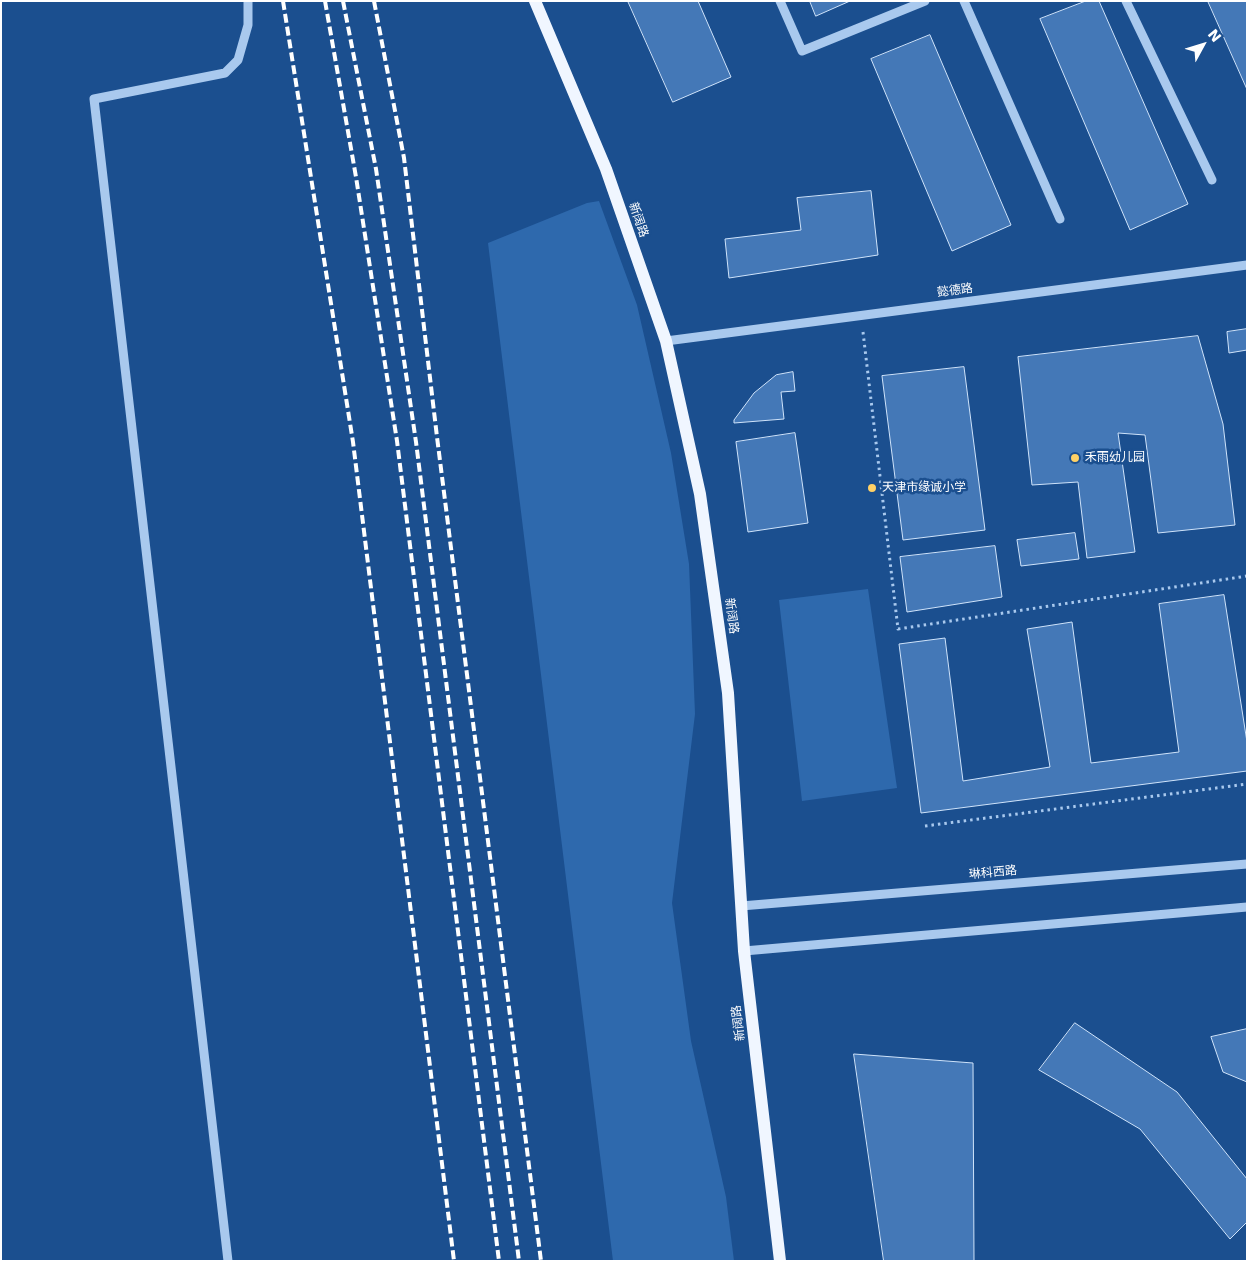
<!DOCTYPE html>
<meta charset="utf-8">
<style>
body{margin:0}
#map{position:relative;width:1248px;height:1262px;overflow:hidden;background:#1b4f8f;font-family:"DejaVu Sans",sans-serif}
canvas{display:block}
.frame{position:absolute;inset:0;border:2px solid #fff;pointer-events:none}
.north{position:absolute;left:1178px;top:20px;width:50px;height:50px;-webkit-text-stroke:4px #1b4f8f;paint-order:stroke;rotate:51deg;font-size:14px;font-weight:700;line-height:20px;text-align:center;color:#fff}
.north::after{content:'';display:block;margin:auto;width:18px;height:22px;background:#fff;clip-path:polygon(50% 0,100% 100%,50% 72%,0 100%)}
</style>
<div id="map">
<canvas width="1248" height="1262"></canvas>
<div class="frame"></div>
<div class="north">N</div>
</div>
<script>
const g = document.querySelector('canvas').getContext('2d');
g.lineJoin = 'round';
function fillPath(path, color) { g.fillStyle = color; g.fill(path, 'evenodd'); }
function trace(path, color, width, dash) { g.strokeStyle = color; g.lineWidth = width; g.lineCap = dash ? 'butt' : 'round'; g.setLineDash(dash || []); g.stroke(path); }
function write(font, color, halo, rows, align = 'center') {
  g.font = font + ' "DejaVu Sans","Noto Sans SC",sans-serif'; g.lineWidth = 5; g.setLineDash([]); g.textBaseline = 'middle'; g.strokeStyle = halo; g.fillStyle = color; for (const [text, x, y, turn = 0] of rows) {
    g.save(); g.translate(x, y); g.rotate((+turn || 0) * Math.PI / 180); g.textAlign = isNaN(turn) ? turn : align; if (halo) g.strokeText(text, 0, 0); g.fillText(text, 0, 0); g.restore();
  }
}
const green = new Path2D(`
 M 599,201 L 637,305 L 671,453 L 689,564 L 695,714 L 672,903 L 691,1041 L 726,1197 L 734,1261 L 613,1261 L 488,243 L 587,203 Z
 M 868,589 L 897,788 L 802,801 L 779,600 Z`);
const building = new Path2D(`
 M 628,1 L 698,1 L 731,77 L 673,102 Z
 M 810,1 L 850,1 L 816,16 Z
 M 1086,1 L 1099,1 L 1188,204 L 1130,230 L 1040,19 Z
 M 1208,1 L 1247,1 L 1247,89 Z
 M 930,35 L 1011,225 L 952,251 L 871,59 Z
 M 871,191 L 878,255 L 729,278 L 725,239 L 801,230 L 797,198 Z
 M 1247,329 L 1247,350 L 1229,353 L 1227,332 Z
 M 1198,336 L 1223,424 L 1235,525 L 1158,533 L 1145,435 L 1118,433 L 1135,552 L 1087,558 L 1078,482 L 1032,485 L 1018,357 Z
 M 964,367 L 985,530 L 903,540 L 882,376 Z
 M 793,372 L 795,391 L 781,392 L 784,419 L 734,423 L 734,420 L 754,393 L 776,375 Z
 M 795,433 L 808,523 L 748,532 L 736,442 Z
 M 1075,533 L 1079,559 L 1021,566 L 1017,540 Z
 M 995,546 L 1002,597 L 907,612 L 900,557 Z
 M 1224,595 L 1247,742 L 1247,771 L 921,813 L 899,644 L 945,638 L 963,781 L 1050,767 L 1027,629 L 1072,622 L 1091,763 L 1179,752 L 1159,604 Z
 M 1075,1023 L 1177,1092 L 1247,1179 L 1247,1222 L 1230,1239 L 1140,1129 L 1039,1070 Z
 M 1247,1029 L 1247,1082 L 1223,1072 L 1211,1037 Z
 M 854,1054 L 973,1063 L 974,1261 L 884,1261 Z`);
const path = new Path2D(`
 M 863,332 L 898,629 L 1247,576
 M 925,826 L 1247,784`);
const minor = new Path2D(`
 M 780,1 L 802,51 L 925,1
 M 964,1 L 1060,219
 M 1126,1 L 1212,180
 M 666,341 L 1247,265
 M 741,906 L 1247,864
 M 744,951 L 1247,907
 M 228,1261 L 94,99 L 225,73 L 238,60 L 248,25 L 248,1`);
const major = new Path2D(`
 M 535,1 L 606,169 L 666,341 L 700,494 L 728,693 L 744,951 L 780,1261`);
const rail = new Path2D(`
 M 283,1 L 353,442 L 454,1261
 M 325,1 L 356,177 L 397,441 L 499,1261
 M 343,1 L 376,169 L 416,442 L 519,1261
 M 374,1 L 404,158 L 437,437 L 541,1261`);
const markers = [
 [1075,458,5,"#ffd166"],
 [872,488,5,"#ffd166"]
];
const streetNames = [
 ["新阔路",638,220,71],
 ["懿德路",955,291,-7],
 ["新阔路",731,616,82],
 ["琳科西路",993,873,-5],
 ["新阔路",739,1023,-97]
];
const poiNames = [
 ["禾雨幼儿园",1085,458],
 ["天津市缘诚小学",882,488]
];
fillPath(green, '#2e69ad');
fillPath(building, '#4478b7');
trace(building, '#cfe3fa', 1);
trace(path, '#a9c9ee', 3, [2.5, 4]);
trace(minor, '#a9c9ee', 9);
trace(major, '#f0f6ff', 12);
trace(rail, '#fff', 4, [9, 4]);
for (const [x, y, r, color] of markers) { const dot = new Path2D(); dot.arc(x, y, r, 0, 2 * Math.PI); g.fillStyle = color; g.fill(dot); trace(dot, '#1b4f8f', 2); }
write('12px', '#fff', '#1b4f8f', streetNames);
write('12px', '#fff', '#1b4f8f', poiNames, 'left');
</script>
